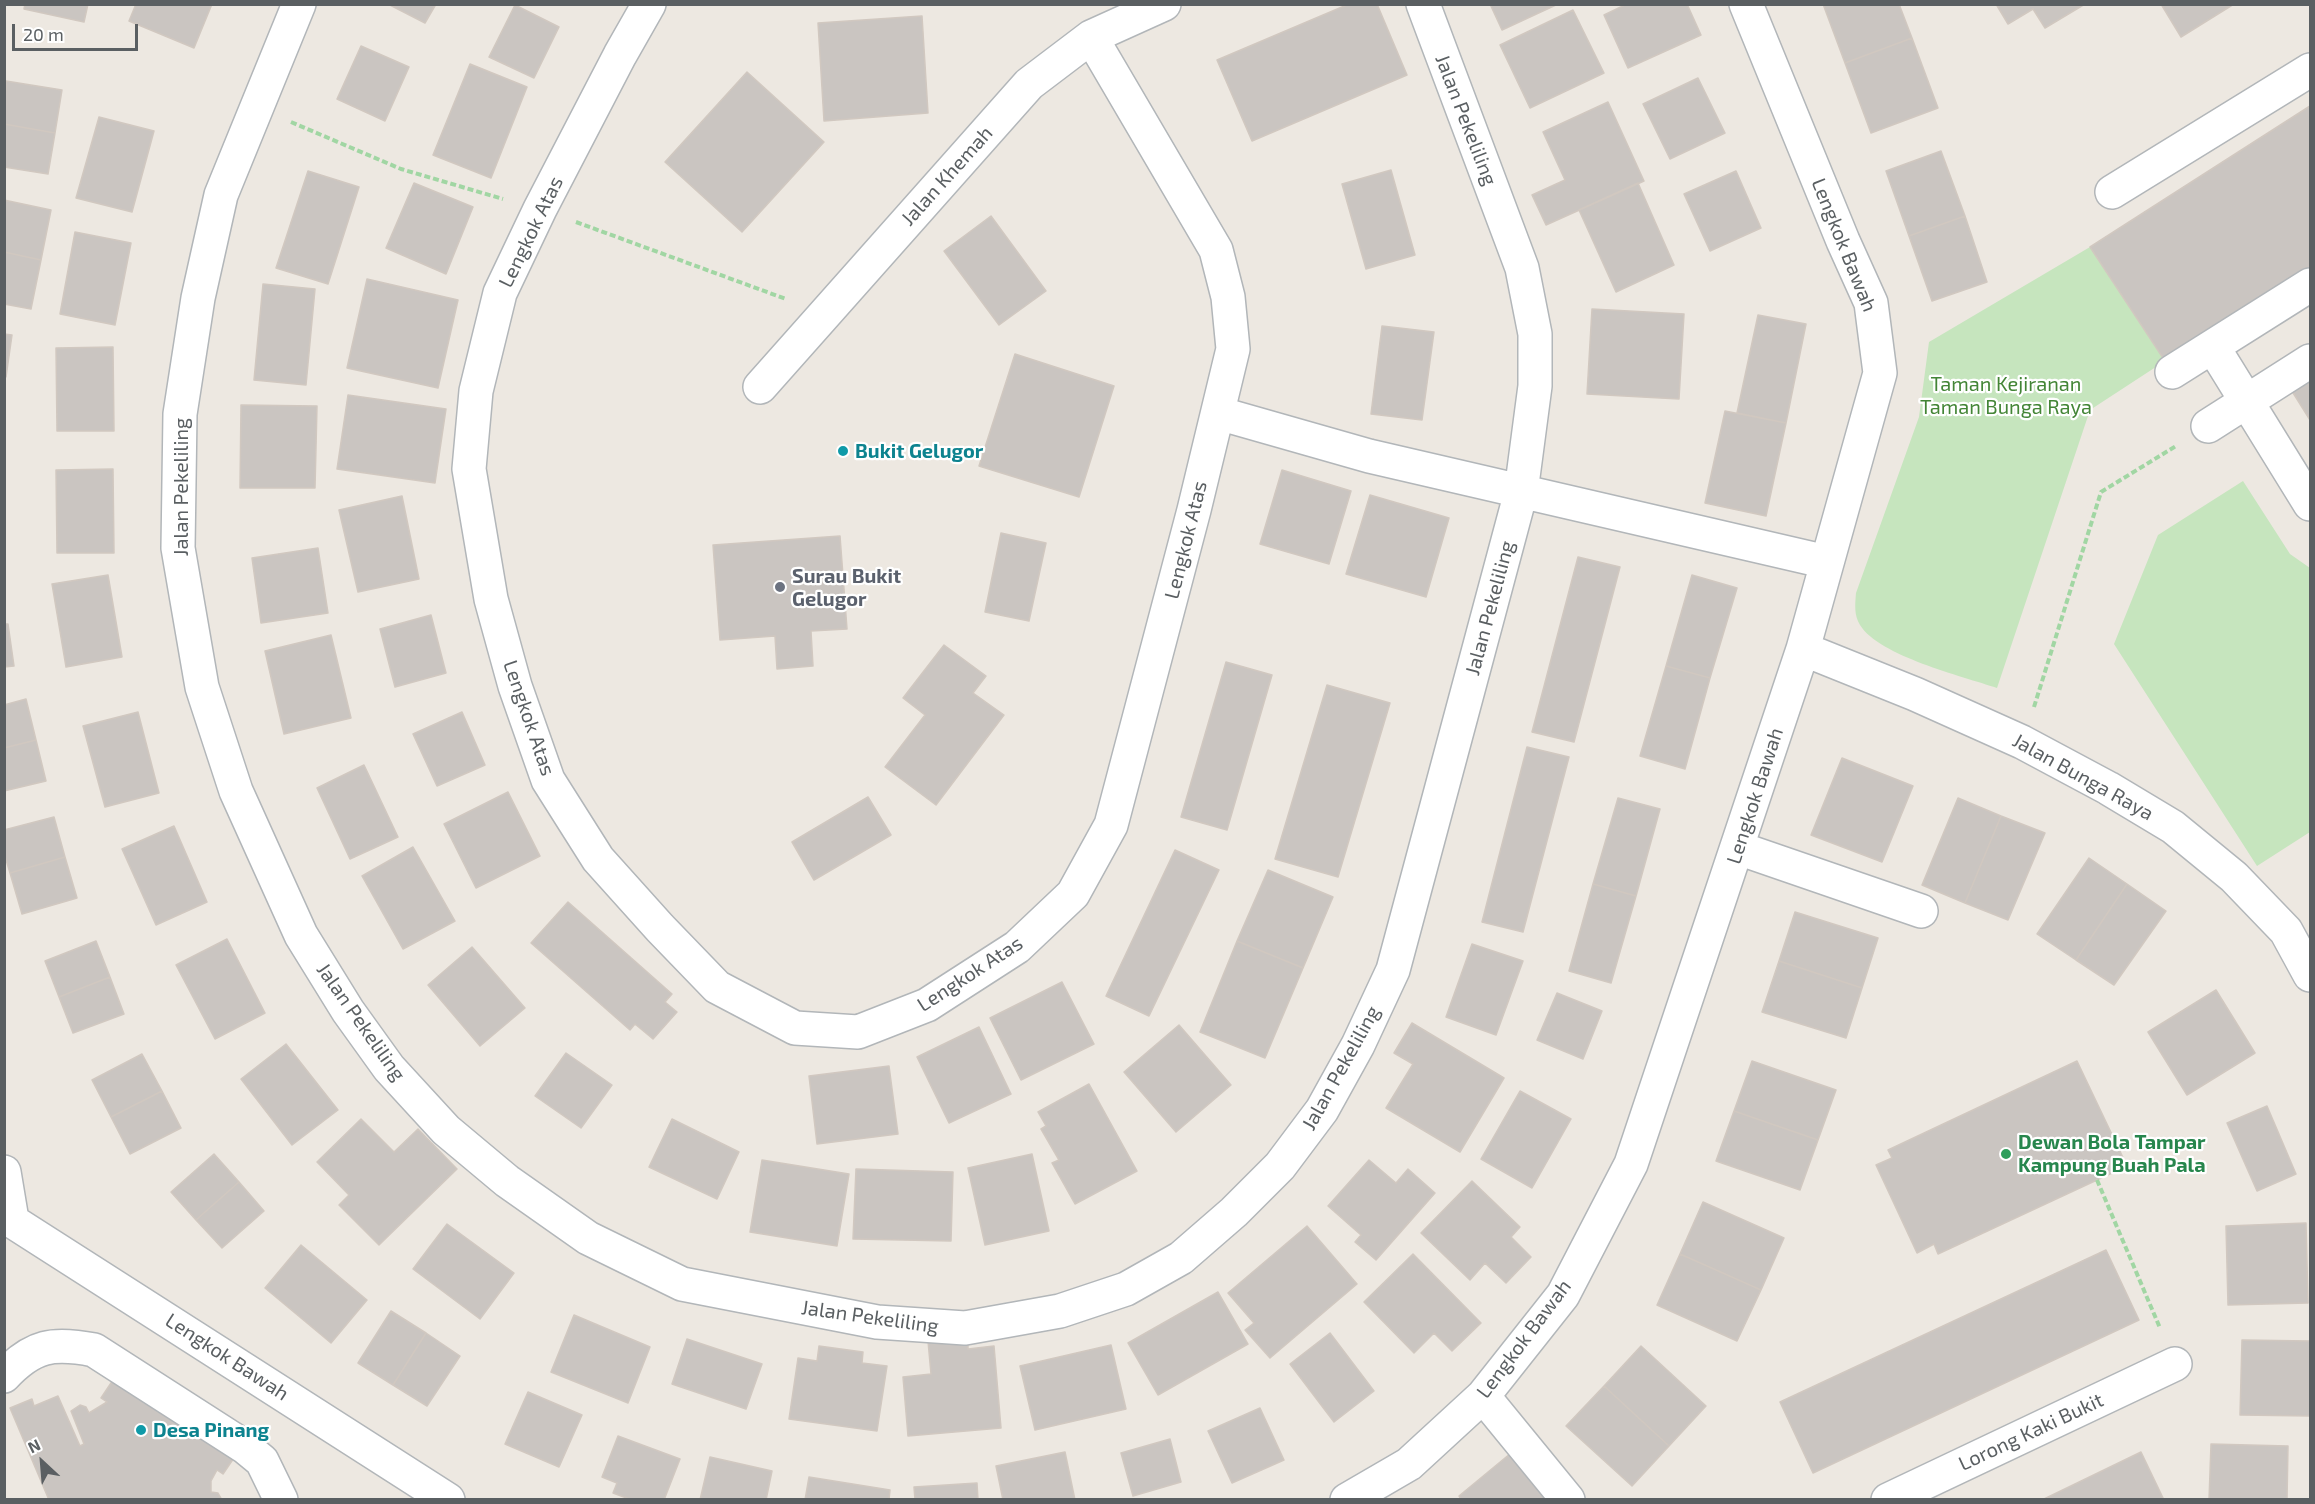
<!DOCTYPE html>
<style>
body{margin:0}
#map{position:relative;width:2315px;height:1504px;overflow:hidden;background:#ede8e1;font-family:"Exo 2",sans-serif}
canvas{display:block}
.frame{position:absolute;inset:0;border:6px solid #5a5f62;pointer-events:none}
.north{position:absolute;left:12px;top:1432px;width:60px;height:60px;-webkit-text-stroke:4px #fff;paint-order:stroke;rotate:334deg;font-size:16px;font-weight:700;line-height:24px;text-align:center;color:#5a5f62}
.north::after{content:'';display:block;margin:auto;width:21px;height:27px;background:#5a5f62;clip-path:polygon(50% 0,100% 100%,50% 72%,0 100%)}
.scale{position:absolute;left:12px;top:24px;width:126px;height:27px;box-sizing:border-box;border:3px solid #5a5f62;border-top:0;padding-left:8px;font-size:18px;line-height:21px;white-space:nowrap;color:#5a5f62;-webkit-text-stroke:4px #fff;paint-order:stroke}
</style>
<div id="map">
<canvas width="2315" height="1504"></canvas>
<div class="frame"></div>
<div class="north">N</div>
<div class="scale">20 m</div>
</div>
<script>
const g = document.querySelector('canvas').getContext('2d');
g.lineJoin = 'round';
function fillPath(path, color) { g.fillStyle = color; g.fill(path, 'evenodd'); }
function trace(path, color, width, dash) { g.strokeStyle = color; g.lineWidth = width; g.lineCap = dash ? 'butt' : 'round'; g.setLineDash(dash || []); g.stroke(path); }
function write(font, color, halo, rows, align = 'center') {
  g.font = font + ' "Exo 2",sans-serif'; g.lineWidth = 4.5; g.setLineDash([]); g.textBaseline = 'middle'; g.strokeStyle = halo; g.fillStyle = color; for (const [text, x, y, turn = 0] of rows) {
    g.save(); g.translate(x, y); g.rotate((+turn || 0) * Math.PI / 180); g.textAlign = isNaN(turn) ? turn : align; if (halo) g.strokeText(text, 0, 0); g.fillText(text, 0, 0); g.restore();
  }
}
const green = new Path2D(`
 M 2090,247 L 2165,361 L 2090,410 L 1997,688 C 1962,676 1879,656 1860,625 C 1854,615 1855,605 1856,593 L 1919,417 L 1929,342 Z
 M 2243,481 L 2290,554 L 2310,568 L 2310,832 L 2257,866 L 2114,644 L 2158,535 Z`);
const building = new Path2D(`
 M 25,4 L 88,4 L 84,22 L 24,9 Z
 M 136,4 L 212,4 L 194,48 L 129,21 Z
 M 388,4 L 436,4 L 425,23 Z
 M 1349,4 L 1377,4 L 1407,75 L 1252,141 L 1217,60 Z
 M 1490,4 L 1558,4 L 1502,30 Z
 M 1627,4 L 1687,4 L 1701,35 L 1628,68 L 1604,15 Z
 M 1823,4 L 1899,4 L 1912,38 L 1845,63 Z
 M 1996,4 L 2085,4 L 2045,28 L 2033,9 L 2008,24 Z
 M 2161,4 L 2234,4 L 2181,37 Z
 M 515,5 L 559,27 L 534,78 L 489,57 Z
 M 1573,10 L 1604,73 L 1530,108 L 1500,45 Z
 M 922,16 L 928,113 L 824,121 L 818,23 Z
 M 1912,38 L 1938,108 L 1871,133 L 1845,63 Z
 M 361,46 L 409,67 L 385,121 L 337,99 Z
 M 470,64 L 527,87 L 491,178 L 433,155 Z
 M 747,72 L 824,142 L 742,232 L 665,162 Z
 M 1698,78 L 1725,133 L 1670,159 L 1643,104 Z
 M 6,81 L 62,90 L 55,133 L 4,124 Z
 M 1608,102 L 1644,181 L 1546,225 L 1532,195 L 1565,180 L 1543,132 Z
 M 2310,106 L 2310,270 L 2165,361 L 2090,247 Z
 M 99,117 L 154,131 L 132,212 L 76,198 Z
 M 4,124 L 55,133 L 48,174 L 4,167 Z
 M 1941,151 L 1965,216 L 1909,236 L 1886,171 Z
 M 1391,170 L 1415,255 L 1366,269 L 1342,184 Z
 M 308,171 L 359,187 L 328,284 L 276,268 Z
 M 1736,171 L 1761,228 L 1710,251 L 1684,194 Z
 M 414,183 L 473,207 L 446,274 L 386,248 Z
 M 1638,183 L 1674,265 L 1616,292 L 1579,210 Z
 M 4,200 L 51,210 L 41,260 L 4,252 Z
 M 991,216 L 1046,291 L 999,325 L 944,251 Z
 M 1965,216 L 1987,282 L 1932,301 L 1909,236 Z
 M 75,232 L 131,243 L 115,325 L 60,314 Z
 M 4,252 L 41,260 L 31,309 L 4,304 Z
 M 367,279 L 458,300 L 438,388 L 347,368 Z
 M 263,284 L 315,289 L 306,385 L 254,380 Z
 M 1592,309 L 1684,314 L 1679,399 L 1587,394 Z
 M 1758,315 L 1806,324 L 1786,423 L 1737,413 Z
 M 1382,326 L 1434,332 L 1422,420 L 1371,414 Z
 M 4,334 L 12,335 L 6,377 L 4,377 Z
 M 113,347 L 114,431 L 57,431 L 56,348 Z
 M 1015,354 L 1114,386 L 1079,497 L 979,466 Z
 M 2310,375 L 2310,420 L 2290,388 Z
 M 348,395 L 446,409 L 435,483 L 337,469 Z
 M 241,405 L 317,406 L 315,488 L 240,488 Z
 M 1725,411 L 1786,423 L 1766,516 L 1705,503 Z
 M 113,469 L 114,553 L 57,553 L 56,470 Z
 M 1282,470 L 1351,491 L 1329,564 L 1260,544 Z
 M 1370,495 L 1449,518 L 1426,597 L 1346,574 Z
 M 402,496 L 419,579 L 358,592 L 339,510 Z
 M 1001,533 L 1046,543 L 1029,621 L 985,612 Z
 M 840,536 L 847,629 L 811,631 L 813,666 L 777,669 L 775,636 L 720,640 L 713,545 Z
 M 318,548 L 328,613 L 261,623 L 252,558 Z
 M 1578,557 L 1620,567 L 1574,742 L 1532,732 Z
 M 108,575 L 122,657 L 66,667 L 52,584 Z
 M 1692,575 L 1737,588 L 1710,678 L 1666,666 Z
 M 431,615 L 446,673 L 395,687 L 380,629 Z
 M 4,624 L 8,624 L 14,666 L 4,667 Z
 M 331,635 L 351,718 L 284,734 L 265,651 Z
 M 944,645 L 986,676 L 973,693 L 1004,715 L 936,805 L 885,767 L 925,715 L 903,698 Z
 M 1226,662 L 1272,675 L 1227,830 L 1181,817 Z
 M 1666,666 L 1710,678 L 1685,769 L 1640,756 Z
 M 1327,685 L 1390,703 L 1338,877 L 1275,859 Z
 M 26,699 L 36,740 L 4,748 L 4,705 Z
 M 138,712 L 159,793 L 105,807 L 83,726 Z
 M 462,712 L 485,765 L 437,786 L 413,734 Z
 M 36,740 L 46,781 L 4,791 L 4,748 Z
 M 1527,747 L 1569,757 L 1523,932 L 1482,922 Z
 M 1842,758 L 1913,786 L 1882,862 L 1811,835 Z
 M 364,765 L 398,837 L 350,859 L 317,788 Z
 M 508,792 L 540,856 L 476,888 L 444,824 Z
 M 868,797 L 891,835 L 814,880 L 792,842 Z
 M 1618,798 L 1660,809 L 1636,896 L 1593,884 Z
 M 1958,798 L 2001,816 L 1965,903 L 1922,885 Z
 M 2001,816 L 2045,833 L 2008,920 L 1965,903 Z
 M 54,817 L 65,857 L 10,873 L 4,853 L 4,830 Z
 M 174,826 L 207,902 L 156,925 L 122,849 Z
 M 413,847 L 455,921 L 403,949 L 362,876 Z
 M 1175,850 L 1219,870 L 1149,1016 L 1106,996 Z
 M 65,857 L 77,898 L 22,914 L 10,873 Z
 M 2089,858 L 2127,884 L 2076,960 L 2037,934 Z
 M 1268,870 L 1333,897 L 1303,968 L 1237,941 Z
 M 1593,884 L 1636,896 L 1611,983 L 1569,971 Z
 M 2127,884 L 2166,911 L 2114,985 L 2076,960 Z
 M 568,902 L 672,994 L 665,1002 L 677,1012 L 653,1039 L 635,1024 L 630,1030 L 531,943 Z
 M 1795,912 L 1878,938 L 1862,988 L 1779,961 Z
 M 227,939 L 265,1013 L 215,1039 L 176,965 Z
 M 96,941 L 110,977 L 59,997 L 45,961 Z
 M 1237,941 L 1303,968 L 1265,1058 L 1200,1032 Z
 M 1472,944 L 1523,961 L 1496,1035 L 1446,1017 Z
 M 472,947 L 525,1008 L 480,1046 L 428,985 Z
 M 1779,961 L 1862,988 L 1846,1038 L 1762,1012 Z
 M 110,977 L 124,1014 L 73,1033 L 59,997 Z
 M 1062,982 L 1094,1044 L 1021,1080 L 990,1018 Z
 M 2216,990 L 2255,1053 L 2187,1095 L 2148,1032 Z
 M 1557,993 L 1602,1011 L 1583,1059 L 1537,1040 Z
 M 1412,1023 L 1504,1078 L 1460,1152 L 1386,1108 L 1413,1064 L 1394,1053 Z
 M 1179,1025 L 1231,1085 L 1176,1132 L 1124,1072 Z
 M 979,1027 L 1011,1094 L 949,1123 L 917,1057 Z
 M 286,1044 L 338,1110 L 292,1145 L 241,1079 Z
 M 566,1053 L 612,1085 L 581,1128 L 535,1096 Z
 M 142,1054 L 162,1091 L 111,1117 L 92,1080 Z
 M 1752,1061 L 1836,1090 L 1818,1140 L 1734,1111 Z
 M 2077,1061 L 2127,1166 L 1938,1254 L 1934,1244 L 1917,1253 L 1876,1165 L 1892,1158 L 1888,1150 Z
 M 889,1066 L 898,1134 L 817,1144 L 809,1076 Z
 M 1089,1084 L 1137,1171 L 1075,1204 L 1052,1163 L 1059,1160 L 1041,1129 L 1046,1126 L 1038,1112 Z
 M 162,1091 L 181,1128 L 130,1154 L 111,1117 Z
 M 1520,1091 L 1571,1119 L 1532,1188 L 1481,1159 Z
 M 2267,1106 L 2296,1174 L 2257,1191 L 2227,1123 Z
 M 1734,1111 L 1818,1140 L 1800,1190 L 1716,1161 Z
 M 361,1119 L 394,1152 L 418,1129 L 457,1169 L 379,1245 L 339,1205 L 349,1195 L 317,1162 Z
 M 672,1119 L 739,1152 L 717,1199 L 649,1167 Z
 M 214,1154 L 239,1182 L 196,1220 L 171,1192 Z
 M 1032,1154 L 1049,1231 L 985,1245 L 968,1168 Z
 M 762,1160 L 849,1174 L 837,1246 L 750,1232 Z
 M 1369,1160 L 1396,1183 L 1408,1169 L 1435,1193 L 1376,1260 L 1355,1242 L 1361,1235 L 1328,1206 Z
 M 856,1169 L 953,1172 L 951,1241 L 853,1239 Z
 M 1472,1181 L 1520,1227 L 1511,1237 L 1531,1257 L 1506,1283 L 1485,1263 L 1470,1280 L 1421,1233 Z
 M 239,1182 L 264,1211 L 222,1248 L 196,1220 Z
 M 1703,1202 L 1784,1238 L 1761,1290 L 1680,1254 Z
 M 2306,1223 L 2308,1303 L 2228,1305 L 2226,1226 Z
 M 447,1224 L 514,1273 L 480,1319 L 413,1269 Z
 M 1307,1226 L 1357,1284 L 1270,1358 L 1245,1330 L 1254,1323 L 1228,1293 Z
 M 301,1245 L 367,1300 L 331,1343 L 265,1288 Z
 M 2106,1250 L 2139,1320 L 1813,1473 L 1780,1402 Z
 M 1413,1254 L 1481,1323 L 1452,1351 L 1434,1333 L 1414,1353 L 1364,1302 Z
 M 1680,1254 L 1761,1290 L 1737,1341 L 1657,1305 Z
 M 1218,1292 L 1248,1344 L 1158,1395 L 1128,1343 Z
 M 391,1311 L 426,1333 L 393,1385 L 358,1363 Z
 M 574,1315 L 650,1347 L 628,1403 L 551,1372 Z
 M 426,1333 L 460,1356 L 427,1406 L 393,1385 Z
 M 1330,1333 L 1374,1391 L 1334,1422 L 1290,1364 Z
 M 968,1338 L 968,1349 L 994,1346 L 1001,1428 L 908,1436 L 903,1377 L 931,1374 L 928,1341 Z
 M 687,1339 L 762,1364 L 746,1409 L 672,1384 Z
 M 2242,1340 L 2310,1341 L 2310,1416 L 2240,1415 Z
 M 1111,1345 L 1126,1409 L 1035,1430 L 1020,1366 Z
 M 819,1346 L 863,1352 L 862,1363 L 887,1366 L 877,1431 L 789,1419 L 798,1358 L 817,1361 Z
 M 1641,1346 L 1706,1406 L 1669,1446 L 1604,1386 Z
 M 117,1374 L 238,1452 L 223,1474 L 217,1470 L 211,1481 L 211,1492 L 218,1493 L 222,1500 L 49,1500 L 10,1408 L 32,1399 L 34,1406 L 58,1396 L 80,1446 L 84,1444 L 71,1411 L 80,1405 L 86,1407 L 89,1413 L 107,1402 L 101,1398 Z
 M 1604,1386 L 1669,1446 L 1632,1486 L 1566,1426 Z
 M 528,1392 L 582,1415 L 559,1467 L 505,1444 Z
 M 1260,1408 L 1284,1460 L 1232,1483 L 1208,1431 Z
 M 618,1436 L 680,1459 L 664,1500 L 632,1500 L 613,1493 L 617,1483 L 602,1477 Z
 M 1170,1439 L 1181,1482 L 1133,1496 L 1121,1453 Z
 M 2211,1444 L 2288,1446 L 2287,1500 L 2209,1500 Z
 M 1065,1452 L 1075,1500 L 1003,1500 L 996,1466 Z
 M 2141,1452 L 2164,1500 L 2042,1500 Z
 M 1511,1453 L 1549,1500 L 1461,1500 L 1459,1496 Z
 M 710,1457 L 772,1471 L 766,1500 L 700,1500 Z
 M 809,1477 L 890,1490 L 889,1500 L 805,1500 Z
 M 977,1483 L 978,1500 L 915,1500 L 914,1487 Z`);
const path = new Path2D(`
 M 291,122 L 401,169 L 503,199
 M 576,222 L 786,299
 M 2034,707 L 2101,492 L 2176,446
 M 2097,1180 L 2160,1328`);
const minor = new Path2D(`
 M 299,4 L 221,195 L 198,298 L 180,414 L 178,548 L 202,687 L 236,791 L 301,935 L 348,1011 L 389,1068 L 446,1130 L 507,1181 L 588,1238 L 682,1284 L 877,1322 L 965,1328 L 1060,1311 L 1126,1289 L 1181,1258 L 1234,1212 L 1280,1166 L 1322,1110 L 1358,1045 L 1393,970 L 1521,492 L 1535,386 L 1535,334 L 1522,268 L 1423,4
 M 649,4 L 620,55 L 540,209 L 500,293 L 476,391 L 469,469 L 491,599 L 515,686 L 548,780 L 598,859 L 660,928 L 717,987 L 795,1028 L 858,1032 L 927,1005 L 1017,947 L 1073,894 L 1111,825 L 1194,510 L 1233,349 L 1228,297 L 1216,250 L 1091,37
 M 2112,192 L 2310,70
 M 2213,347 L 2310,504
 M 2172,372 L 2310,285
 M 760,387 L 1029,84 L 1091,37 L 1164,4
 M 1218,413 L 1369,456 L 1827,562
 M 2208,426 L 2310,361
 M 1803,649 L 1915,694 L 2022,742 L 2108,788 L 2173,827 L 2234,877 L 2286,931 L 2310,975
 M 1738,848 L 1921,911
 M 4,1172 L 12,1220
 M 4,1216 L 448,1500
 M 4,1376 C 33,1345 53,1342 94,1350 L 245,1447 L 262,1461 L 281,1500
 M 1483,1396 L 1568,1500
 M 1347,1500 L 1409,1464 L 1483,1396 L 1563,1295 L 1631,1164 L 1803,649 L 1880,373 L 1871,303 L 1843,241 L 1746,4
 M 1888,1500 L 2175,1364`);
const markers = [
 [843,451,6,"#0f9aa8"],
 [780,587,6,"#6b7280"],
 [2006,1154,6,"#2e9e5b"],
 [141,1430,6,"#0f9aa8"]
];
const streetNames = [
 ["Jalan Pekeliling",1466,120,69],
 ["Jalan Khemah",947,176,-48],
 ["Lengkok Atas",531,232,-64],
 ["Lengkok Bawah",1844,245,68],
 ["Jalan Pekeliling",181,487,-90],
 ["Lengkok Atas",1186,540,-76],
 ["Jalan Pekeliling",1490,608,-75],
 ["Lengkok Atas",529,718,71],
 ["Jalan Bunga Raya",2083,777,29],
 ["Lengkok Bawah",1755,796,-72],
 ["Lengkok Atas",970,974,-33],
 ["Jalan Pekeliling",361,1022,55],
 ["Jalan Pekeliling",1341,1068,-61],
 ["Jalan Pekeliling",870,1317,8],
 ["Lengkok Bawah",1524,1339,-53],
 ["Lengkok Bawah",227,1357,33],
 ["Lorong Kaki Bukit",2031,1432,-25]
];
const parkNames = [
 ["Taman Kejiranan",2006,384],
 ["Taman Bunga Raya",2006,407]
];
const cultureNames = [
 ["Bukit Gelugor",855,451],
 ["Desa Pinang",153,1430]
];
const worshipNames = [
 ["Surau Bukit",792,576],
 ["Gelugor",792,599]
];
const leisureNames = [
 ["Dewan Bola Tampar",2018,1142],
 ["Kampung Buah Pala",2018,1165]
];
fillPath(green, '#c6e5be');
fillPath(building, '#cac5c1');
trace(building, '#d1c8c0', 1.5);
trace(minor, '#b2b6b9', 36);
trace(path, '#a1d6a3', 4, [6, 3]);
trace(minor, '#fff', 33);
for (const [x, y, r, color] of markers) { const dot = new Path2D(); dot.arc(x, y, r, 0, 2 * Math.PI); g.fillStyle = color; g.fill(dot); trace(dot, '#fff', 2); }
write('20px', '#5a5f62', '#fff', streetNames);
write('20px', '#438536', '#fff', parkNames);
write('bold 20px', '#0d838f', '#fff', cultureNames, 'left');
write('bold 20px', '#5b616d', '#fff', worshipNames, 'left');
write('bold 20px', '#27864d', '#fff', leisureNames, 'left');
</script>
